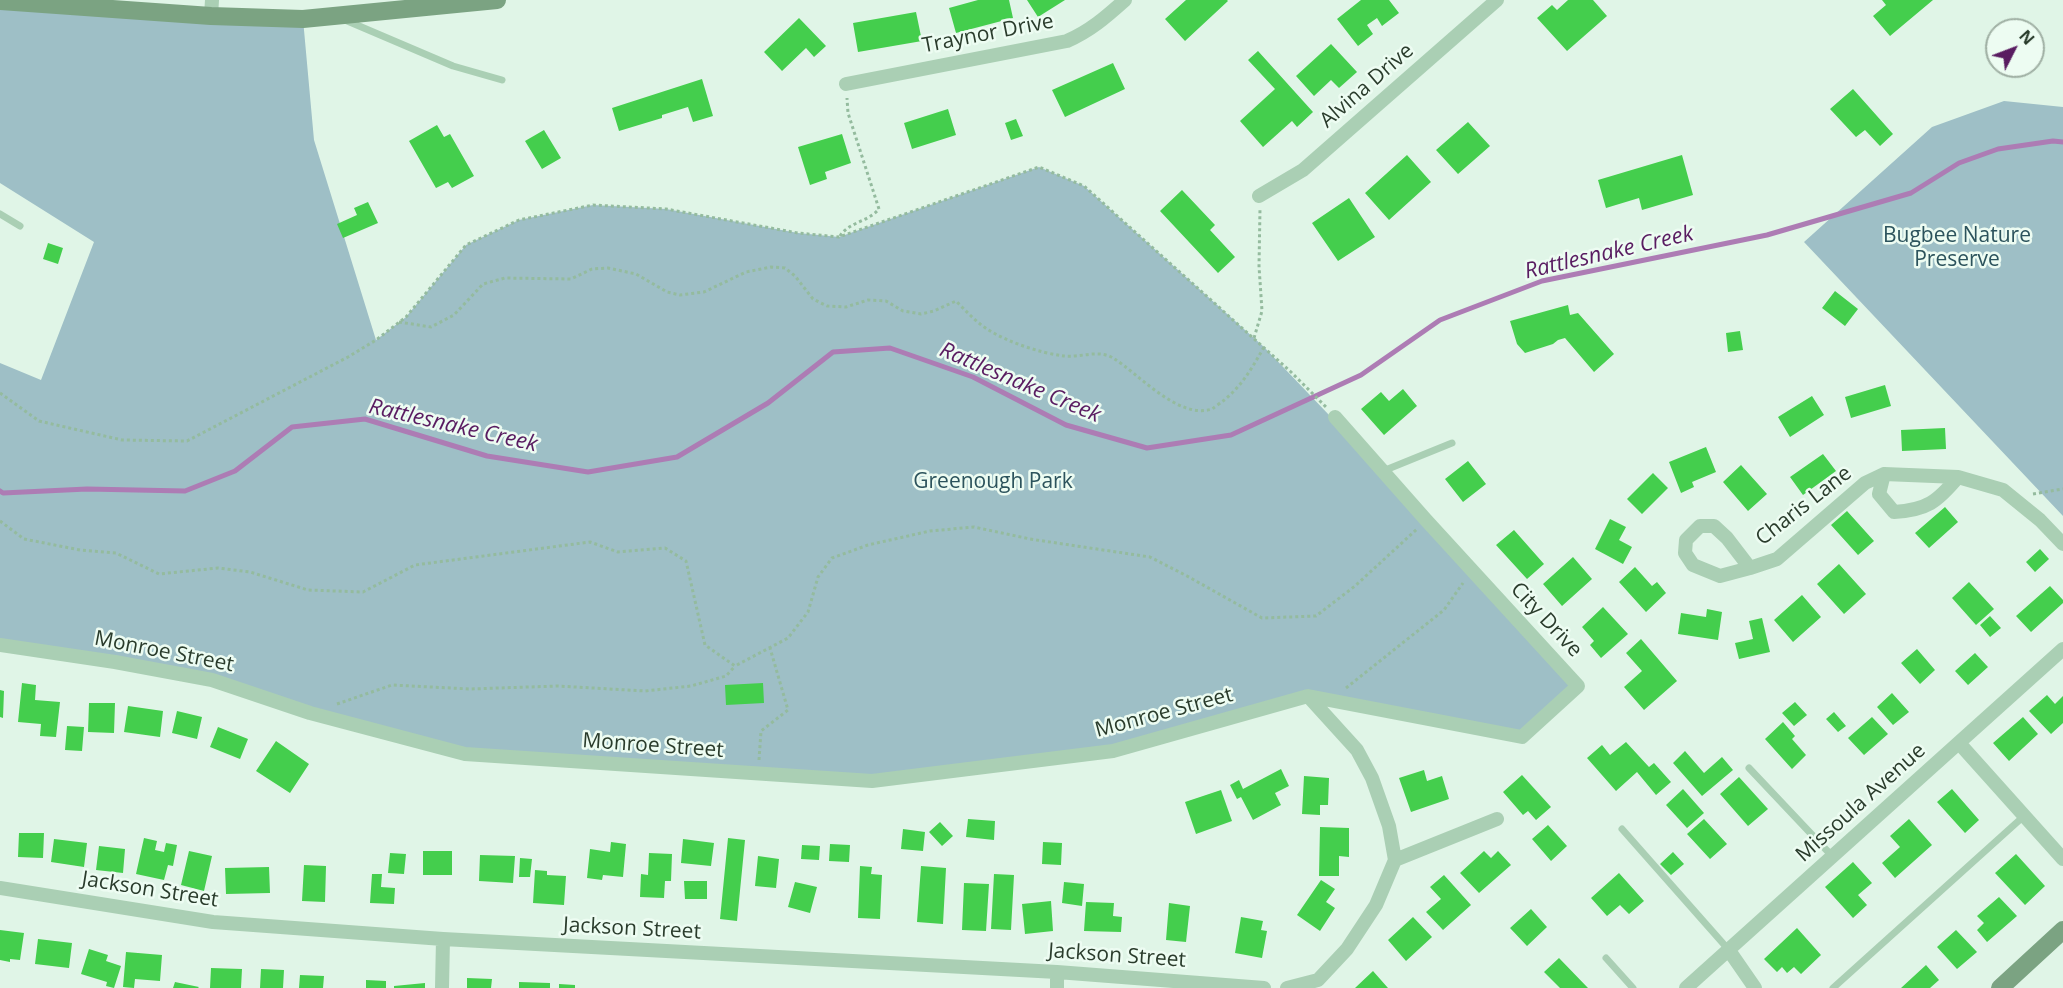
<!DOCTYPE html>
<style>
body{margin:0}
#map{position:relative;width:2063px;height:988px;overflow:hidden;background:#e0f5e7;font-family:"Open Sans",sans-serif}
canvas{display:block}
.north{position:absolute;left:1985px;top:18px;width:60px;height:60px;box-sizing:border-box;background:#edfcf2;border:2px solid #9fafa3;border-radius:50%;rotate:48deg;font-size:16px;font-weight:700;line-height:24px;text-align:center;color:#2a3c2c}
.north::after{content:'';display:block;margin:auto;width:21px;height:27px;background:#591c61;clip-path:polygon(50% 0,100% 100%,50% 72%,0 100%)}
</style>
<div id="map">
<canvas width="2063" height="988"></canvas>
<div class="north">N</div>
</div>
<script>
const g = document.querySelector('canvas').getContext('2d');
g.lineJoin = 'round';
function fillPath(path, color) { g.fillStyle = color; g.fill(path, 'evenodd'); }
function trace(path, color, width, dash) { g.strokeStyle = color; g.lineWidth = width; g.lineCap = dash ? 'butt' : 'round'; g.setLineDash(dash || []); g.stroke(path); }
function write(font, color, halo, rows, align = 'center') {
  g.font = font + ' "Open Sans",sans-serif'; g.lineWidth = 5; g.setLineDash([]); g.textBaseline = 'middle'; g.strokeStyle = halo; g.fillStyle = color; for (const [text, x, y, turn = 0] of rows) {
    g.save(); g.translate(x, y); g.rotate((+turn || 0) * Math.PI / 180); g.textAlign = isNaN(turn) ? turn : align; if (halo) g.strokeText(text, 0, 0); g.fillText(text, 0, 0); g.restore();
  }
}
const green = new Path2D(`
 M 0,1 L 303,19 L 314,140 L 376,340 L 406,317 L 466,245 L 519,220 L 593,205 L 666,209 L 798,233 L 839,237 L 1039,167 L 1084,186 L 1264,347 L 1329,415 L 1578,686 L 1522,737 L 1308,696 L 1113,751 L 872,781 L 465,754 L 211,680 L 0,645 L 0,363 L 41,380 L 94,242 L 0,183 Z
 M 2004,101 L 2063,107 L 2063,516 L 1804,242 L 1932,127 Z`);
const stream = new Path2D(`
 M 0,491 L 3,493 L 87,489 L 185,491 L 235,471 L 292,427 L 365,419 L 487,456 L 588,472 L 677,457 L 768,403 L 833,352 L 890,348 L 973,377 L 1066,425 L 1147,448 L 1231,435 L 1361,375 L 1440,320 L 1542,281 L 1767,235 L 1911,193 L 1959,163 L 1998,149 L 2053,141 L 2063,142`);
const building = new Path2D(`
 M 978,0 L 1009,0 L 1013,18 L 956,33 L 949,8 Z
 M 1027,0 L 1065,0 L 1038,17 Z
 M 1186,0 L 1227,0 L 1228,1 L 1185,41 L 1165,19 Z
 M 1361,0 L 1389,0 L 1399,13 L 1382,26 L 1377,18 L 1367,25 L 1373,34 L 1358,46 L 1337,19 Z
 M 1568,0 L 1593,0 L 1607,16 L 1567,51 L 1537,18 L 1552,5 L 1557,10 Z
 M 1882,0 L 1933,0 L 1890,36 L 1873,16 L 1886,5 Z
 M 916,12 L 922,41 L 858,52 L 853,23 Z
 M 799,18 L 826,46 L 814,57 L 806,48 L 782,71 L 764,52 Z
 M 1331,44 L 1357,72 L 1339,88 L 1331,80 L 1314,96 L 1296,76 Z
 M 1258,51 L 1313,112 L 1297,127 L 1292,121 L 1263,147 L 1240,121 L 1275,89 L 1248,60 Z
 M 1113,63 L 1125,89 L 1065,117 L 1052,90 Z
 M 702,79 L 713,116 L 693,122 L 688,107 L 662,115 L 662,118 L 619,131 L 612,108 Z
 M 1853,89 L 1893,134 L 1880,146 L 1865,130 L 1856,137 L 1830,109 Z
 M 948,109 L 956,135 L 912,149 L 904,123 Z
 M 1016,119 L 1023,136 L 1011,140 L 1005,123 Z
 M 1468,122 L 1490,146 L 1458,174 L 1436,150 Z
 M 437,125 L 444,137 L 450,134 L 474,176 L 452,188 L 448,182 L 436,188 L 409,141 Z
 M 544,130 L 561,158 L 542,169 L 525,141 Z
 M 842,134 L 851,163 L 825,172 L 827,179 L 810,185 L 798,147 Z
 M 1407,155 L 1431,182 L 1389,220 L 1365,193 Z
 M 1682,155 L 1693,195 L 1642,210 L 1639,198 L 1606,208 L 1598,180 Z
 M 1182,190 L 1215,225 L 1210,230 L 1235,257 L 1218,273 L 1160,211 Z
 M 1349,198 L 1375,237 L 1338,261 L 1312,223 Z
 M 368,202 L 378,223 L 343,238 L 337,224 L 357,215 L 354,208 Z
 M 48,243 L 63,248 L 58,264 L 43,259 Z
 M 1835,291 L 1858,309 L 1845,326 L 1822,308 Z
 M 1568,305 L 1570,315 L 1578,313 L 1614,354 L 1594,372 L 1565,338 L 1558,340 L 1553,344 L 1525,353 L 1517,344 L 1510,321 Z
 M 1740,331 L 1743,350 L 1728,352 L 1726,333 Z
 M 1885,385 L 1891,406 L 1851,418 L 1845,397 Z
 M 1403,389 L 1417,406 L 1384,435 L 1361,409 L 1381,392 L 1389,401 Z
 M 1812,396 L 1824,415 L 1790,437 L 1778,417 Z
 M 1945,428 L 1946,449 L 1902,451 L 1901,430 Z
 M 1706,447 L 1716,472 L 1692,482 L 1694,487 L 1681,493 L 1669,462 Z
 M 1823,454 L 1836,471 L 1803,495 L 1790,477 Z
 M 1468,461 L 1486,484 L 1463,502 L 1445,479 Z
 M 1741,465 L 1767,494 L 1748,511 L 1723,482 Z
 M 1653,473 L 1668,488 L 1642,514 L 1627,499 Z
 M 1945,507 L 1958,522 L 1929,548 L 1915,533 Z
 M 1847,511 L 1874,541 L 1858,555 L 1831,525 Z
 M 1610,519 L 1626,527 L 1619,540 L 1632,547 L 1623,564 L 1595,549 Z
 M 1514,530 L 1544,564 L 1527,579 L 1496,545 Z
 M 2040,549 L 2049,559 L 2035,572 L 2026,562 Z
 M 1573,557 L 1592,579 L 1562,606 L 1543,584 Z
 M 1839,564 L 1866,594 L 1844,614 L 1817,584 Z
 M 1635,567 L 1652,586 L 1657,582 L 1666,593 L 1646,612 L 1619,582 Z
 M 1969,582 L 1994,609 L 1976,625 L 1952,598 Z
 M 2050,586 L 2063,600 L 2063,603 L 2031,632 L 2016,616 Z
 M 1802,595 L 1821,617 L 1793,642 L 1774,620 Z
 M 1603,607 L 1628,634 L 1601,658 L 1590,645 L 1594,641 L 1582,627 Z
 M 1707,609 L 1722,612 L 1718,640 L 1678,634 L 1681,613 L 1706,617 Z
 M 1990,616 L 2001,628 L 1990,637 L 1980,625 Z
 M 1762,618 L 1770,652 L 1739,659 L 1735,643 L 1753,639 L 1749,621 Z
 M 1641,639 L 1677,681 L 1644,710 L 1624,687 L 1642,671 L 1626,653 Z
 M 1917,649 L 1935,670 L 1920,684 L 1901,663 Z
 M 1975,653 L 1988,667 L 1968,685 L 1955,671 Z
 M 22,683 L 36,685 L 35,700 L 60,702 L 56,737 L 40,736 L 41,724 L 18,722 Z
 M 763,683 L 764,703 L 726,705 L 725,685 Z
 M 0,690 L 4,691 L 3,718 L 0,717 Z
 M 1892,693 L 1909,712 L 1893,725 L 1877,707 Z
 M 2047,695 L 2055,704 L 2063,696 L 2063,723 L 2051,734 L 2029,711 Z
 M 1795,702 L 1807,715 L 1794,726 L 1782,713 Z
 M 89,703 L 115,703 L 114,733 L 88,732 Z
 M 128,706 L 163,711 L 160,737 L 124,732 Z
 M 177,711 L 202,717 L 197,739 L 172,733 Z
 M 1834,712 L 1846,726 L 1838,732 L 1826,719 Z
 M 1872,717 L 1888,734 L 1864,755 L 1848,738 Z
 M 2023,717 L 2038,734 L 2009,761 L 1993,743 Z
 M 1783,722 L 1795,736 L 1792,739 L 1806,755 L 1792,769 L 1765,739 Z
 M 67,726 L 84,727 L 82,751 L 65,750 Z
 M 218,727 L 248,739 L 240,759 L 210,747 Z
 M 276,741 L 309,764 L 290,793 L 256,771 Z
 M 1626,742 L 1649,767 L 1654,763 L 1671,782 L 1656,795 L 1637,772 L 1616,791 L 1587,758 L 1602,745 L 1610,755 Z
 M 1685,751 L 1704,773 L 1722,757 L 1733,770 L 1702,796 L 1673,763 Z
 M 1281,769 L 1289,786 L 1275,793 L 1281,805 L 1253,820 L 1241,797 L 1237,799 L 1230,785 L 1239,780 L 1243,789 Z
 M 1424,770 L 1427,781 L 1442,776 L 1449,799 L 1411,812 L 1399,778 Z
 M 1522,775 L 1551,807 L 1536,820 L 1528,811 L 1523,815 L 1503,792 Z
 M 1304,776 L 1329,778 L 1328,805 L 1320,805 L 1320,815 L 1302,814 Z
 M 1739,777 L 1768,809 L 1748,826 L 1720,794 Z
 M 1683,789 L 1704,813 L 1687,828 L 1666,805 Z
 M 1952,789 L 1979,820 L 1965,833 L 1937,802 Z
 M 1221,790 L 1232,821 L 1196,834 L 1185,802 Z
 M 968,819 L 995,821 L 994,840 L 966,837 Z
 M 1704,819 L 1727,844 L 1710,859 L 1687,834 Z
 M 1909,819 L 1932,845 L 1895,878 L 1882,863 L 1900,847 L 1890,836 Z
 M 940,822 L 953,836 L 942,846 L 929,832 Z
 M 1548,825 L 1567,846 L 1551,861 L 1532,839 Z
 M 1320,827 L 1349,828 L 1349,857 L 1339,856 L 1339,876 L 1319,876 Z
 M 903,829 L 925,832 L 923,851 L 901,849 Z
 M 19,833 L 44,833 L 43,858 L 18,857 Z
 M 144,838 L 157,841 L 155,850 L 164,852 L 166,843 L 177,845 L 173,866 L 168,865 L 164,880 L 136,874 Z
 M 728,838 L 745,840 L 737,921 L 720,919 Z
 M 54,839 L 87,843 L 84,867 L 51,862 Z
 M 683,839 L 714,843 L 711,866 L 681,863 Z
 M 611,842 L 626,844 L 623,877 L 603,875 L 602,880 L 587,878 L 590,849 L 610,852 Z
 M 1043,842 L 1062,843 L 1061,865 L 1042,864 Z
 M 830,844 L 850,845 L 849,862 L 829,861 Z
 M 802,845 L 820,846 L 819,860 L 801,859 Z
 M 99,846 L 125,849 L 123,873 L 96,870 Z
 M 189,851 L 212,856 L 204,891 L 181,885 Z
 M 423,851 L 452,851 L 452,875 L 423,875 Z
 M 1484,851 L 1491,858 L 1498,851 L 1511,865 L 1479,893 L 1460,873 Z
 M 1673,852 L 1684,864 L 1671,875 L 1660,864 Z
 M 390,853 L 406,854 L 404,874 L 388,873 Z
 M 649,853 L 672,854 L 671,881 L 665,881 L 664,898 L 640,897 L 641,874 L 648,875 Z
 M 2016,854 L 2045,886 L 2025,905 L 1995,873 Z
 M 480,855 L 515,856 L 513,883 L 479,881 Z
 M 758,856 L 779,859 L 776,888 L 755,886 Z
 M 520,858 L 532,859 L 530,877 L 519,877 Z
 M 1853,862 L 1872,883 L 1858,895 L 1867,905 L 1853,918 L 1825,887 Z
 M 304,865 L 326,866 L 325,902 L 302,901 Z
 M 860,866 L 872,867 L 871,874 L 882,875 L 880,919 L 858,918 Z
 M 921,866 L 946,868 L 943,924 L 917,922 Z
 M 269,867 L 270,893 L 226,894 L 225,868 Z
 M 535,870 L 547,871 L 547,875 L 566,876 L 564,905 L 533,903 Z
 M 1619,873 L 1644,901 L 1629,914 L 1620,905 L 1607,916 L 1591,898 Z
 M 372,874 L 382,874 L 381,887 L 395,888 L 394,904 L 370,903 Z
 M 994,874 L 1014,875 L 1011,930 L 991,929 Z
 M 1444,875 L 1471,905 L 1443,930 L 1426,912 L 1441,899 L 1430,887 Z
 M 1321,880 L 1335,889 L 1326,902 L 1335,908 L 1320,931 L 1297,915 Z
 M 684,881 L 707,881 L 707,899 L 685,899 Z
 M 795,882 L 817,887 L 810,913 L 788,907 Z
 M 1064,882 L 1084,884 L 1082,906 L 1062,903 Z
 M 964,883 L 989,884 L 986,931 L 962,930 Z
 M 1999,897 L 2017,916 L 1987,942 L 1977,930 L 1984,923 L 1977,916 Z
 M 1051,901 L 1053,931 L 1025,934 L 1022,904 Z
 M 1086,902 L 1114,903 L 1113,916 L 1122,917 L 1121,932 L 1084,931 Z
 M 1169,903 L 1190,906 L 1186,942 L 1166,940 Z
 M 1531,909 L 1547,927 L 1527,946 L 1510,928 Z
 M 1241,917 L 1263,921 L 1261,930 L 1267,931 L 1262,958 L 1235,953 Z
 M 1413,917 L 1432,937 L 1406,961 L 1388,940 Z
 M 1797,928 L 1821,955 L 1801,974 L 1794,967 L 1787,973 L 1782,967 L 1777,972 L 1764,959 Z
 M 0,930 L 24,933 L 20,960 L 10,959 L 10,962 L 0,960 Z
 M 1956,930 L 1977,952 L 1957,969 L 1937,947 Z
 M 38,939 L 72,943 L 69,968 L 35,964 Z
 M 89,949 L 108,955 L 106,961 L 121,966 L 114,988 L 106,986 L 107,982 L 81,974 Z
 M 126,952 L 162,955 L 160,981 L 135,979 L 134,988 L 123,987 Z
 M 1559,958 L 1588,988 L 1560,988 L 1544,972 Z
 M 1926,965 L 1939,980 L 1930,988 L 1901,988 Z
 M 211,968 L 242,969 L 241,988 L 210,988 Z
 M 261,969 L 284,970 L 283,988 L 260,988 Z
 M 1373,971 L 1388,988 L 1355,988 Z
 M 300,975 L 324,976 L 323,988 L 299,988 Z
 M 467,978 L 492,979 L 491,988 L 467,988 Z
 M 366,980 L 386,981 L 386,988 L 366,988 Z
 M 175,982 L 199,987 L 198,988 L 173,988 Z
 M 519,982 L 550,983 L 550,988 L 519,988 Z
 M 425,983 L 425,988 L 394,988 L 394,986 Z
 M 559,984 L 575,985 L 575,988 L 559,988 Z`);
const path = new Path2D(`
 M 840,236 C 849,222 868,222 879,209 L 848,113 L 847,98
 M 399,322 L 431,327 L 454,315 L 483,284 L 505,278 L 571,279 L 592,269 L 608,268 L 636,274 L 667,292 L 680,295 L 704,292 L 746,272 L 771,267 L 785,268 L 795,276 L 813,299 L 827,306 L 846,307 L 868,300 L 886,301 L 903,311 L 921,314 L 934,311 L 956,301 C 966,311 975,321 987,329 C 1007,342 1040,353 1064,356 C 1080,358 1098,349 1113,358 C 1138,373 1178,420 1212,409 C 1215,407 1220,403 1223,401 C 1242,386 1252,368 1264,347
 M 1254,338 L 1262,311 L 1259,266 L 1260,209
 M 0,393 L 39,421 L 122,440 L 187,441 L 348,357 L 376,340 L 406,317 L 466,245 L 519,220 L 593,205 L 666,209 L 798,233 L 839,237 L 1039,167 L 1084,186 L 1291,372 L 1327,408
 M 2033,494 L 2063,489
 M 0,521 L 24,539 L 80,550 L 116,553 L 159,574 L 218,568 L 250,572 L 308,590 L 363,592 L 415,565 L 590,542 L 618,552 L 665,548 L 686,561 L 705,645 L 735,666 L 788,638 L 808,612 L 818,577 L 832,558 L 868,545 L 930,531 L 974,527 L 1030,539 L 1150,557 L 1187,576 L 1262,618 L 1316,616 L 1355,586 L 1417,529
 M 1346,688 L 1444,610 L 1463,583
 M 337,704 L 392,685 L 470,689 L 558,686 L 645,691 L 691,686 L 726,676 L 735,666
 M 759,760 L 761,731 L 788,710 L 770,648`);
const lane = new Path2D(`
 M 345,20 L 453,66 L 502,80
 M 0,214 L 20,226
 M 1383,471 L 1452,443
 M 1749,768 L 1833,857
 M 1622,829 L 1728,949
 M 1606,958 L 1633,988
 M 1833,988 L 2024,816`);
const street = new Path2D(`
 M 211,16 L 212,0
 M 846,84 L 1067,41 C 1090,31 1106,17 1125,0
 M 1259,196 L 1303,170 L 1497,0
 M 1884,474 L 1879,494 L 1894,512 C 1927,510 1937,502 1958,477
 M 1750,568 L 1720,576 L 1693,565 L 1685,553 L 1686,540 L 1700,526 L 1714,526 L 1727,538 L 1750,568 L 1777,559 L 1865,483 L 1884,474 L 1958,477 L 2003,490 L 2040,520 L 2063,544
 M 0,645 L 115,662 L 212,680 L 310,713 L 465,754 L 872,781 L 1113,751 L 1308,696 L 1522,737 L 1578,686 L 1426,520 L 1335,417
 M 1959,743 L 2063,859
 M 1395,860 L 1497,819
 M 0,888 L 213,922 L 443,939 L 1057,972 L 1264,988
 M 1728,949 L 1755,988
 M 442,988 L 443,939
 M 1057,988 L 1057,972
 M 1287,988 L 1318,980 L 1347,949 L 1376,905 L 1395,860 L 1389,826 L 1372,778 L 1357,750 L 1308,696
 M 1686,988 L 2063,649`);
const secondary = new Path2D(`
 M 0,1 L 211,16 L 303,19 L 497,0
 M 2000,988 L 2063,930`);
const streetNames = [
 ["Traynor Drive",988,34,-11],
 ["Alvina Drive",1367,86,-41],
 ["Charis Lane",1804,506,-38],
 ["City Drive",1546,620,47],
 ["Monroe Street",164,652,11],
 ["Monroe Street",1164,713,-15],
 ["Monroe Street",653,746,4],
 ["Missoula Avenue",1861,803,-42],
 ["Jackson Street",150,890,9],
 ["Jackson Street",632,929,3],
 ["Jackson Street",1117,956,4]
];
const parkNames = [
 ["Bugbee Nature",1957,236],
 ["Preserve",1957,260],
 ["Greenough Park",993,482]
];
const waterNames = [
 ["Rattlesnake Creek",1609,253,-13],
 ["Rattlesnake Creek",1020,383,23],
 ["Rattlesnake Creek",453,426,13]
];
fillPath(green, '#9ebfc6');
trace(stream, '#ad7cb4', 5);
fillPath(building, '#44ce4d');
trace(path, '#94bb9e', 3, [3, 3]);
trace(lane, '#aacfb4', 7);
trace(street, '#aacfb4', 14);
trace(secondary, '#7ba382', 18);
write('21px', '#2a3c2c', '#edfcf2', streetNames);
write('21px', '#2c535c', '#edfcf2', parkNames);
write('italic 22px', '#591c61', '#edfcf2', waterNames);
</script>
